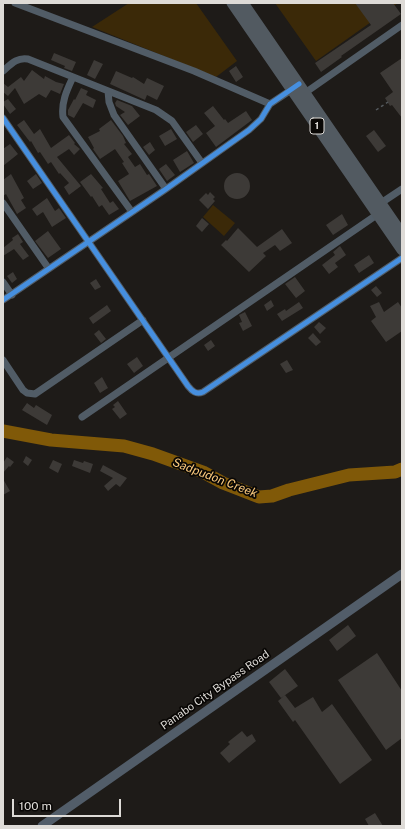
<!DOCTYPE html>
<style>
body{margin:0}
#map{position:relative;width:405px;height:829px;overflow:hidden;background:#1e1b18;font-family:"Public Sans",sans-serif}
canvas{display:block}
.frame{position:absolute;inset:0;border:4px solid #dedbd7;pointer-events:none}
.scale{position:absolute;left:12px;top:799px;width:109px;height:18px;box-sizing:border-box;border:2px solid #dedbd7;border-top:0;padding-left:5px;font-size:12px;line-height:14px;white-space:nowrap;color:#dedbd7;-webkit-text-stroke:3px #090705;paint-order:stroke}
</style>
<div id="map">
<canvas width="405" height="829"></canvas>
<div class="frame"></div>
<div class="scale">100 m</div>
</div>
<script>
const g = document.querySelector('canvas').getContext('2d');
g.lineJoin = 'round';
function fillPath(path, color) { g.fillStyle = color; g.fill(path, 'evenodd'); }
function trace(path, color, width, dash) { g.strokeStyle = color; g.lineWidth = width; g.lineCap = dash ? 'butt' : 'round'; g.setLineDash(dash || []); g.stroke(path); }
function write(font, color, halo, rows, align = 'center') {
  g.font = font + ' "Public Sans",sans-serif'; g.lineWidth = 3.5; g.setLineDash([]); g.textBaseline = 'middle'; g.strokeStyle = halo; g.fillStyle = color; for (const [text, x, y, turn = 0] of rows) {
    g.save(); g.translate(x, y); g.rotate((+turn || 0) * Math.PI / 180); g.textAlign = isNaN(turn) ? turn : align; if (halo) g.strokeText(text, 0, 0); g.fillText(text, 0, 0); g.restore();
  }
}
const green = new Path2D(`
 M 129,3 L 196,3 L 237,61 L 216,77 L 92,27 Z
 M 275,3 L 398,3 L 316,61 Z
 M 213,205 L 235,223 L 224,236 L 203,217 Z`);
const river = new Path2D(`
 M 3,431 L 51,440 L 124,446 L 153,454 L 203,472 L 223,483 L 259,497 L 272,496 L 289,490 L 349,475 L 395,472 L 402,469`);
const building = new Path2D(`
 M 355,3 L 393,3 L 401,14 L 341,56 L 342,57 L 321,72 L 315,63 L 371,25 Z
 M 54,53 L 76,62 L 72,71 L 64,68 L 65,66 L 51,60 Z
 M 402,58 L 402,118 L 392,105 L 390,106 L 385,98 L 393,92 L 380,73 Z
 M 94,60 L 103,64 L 95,79 L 87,75 Z
 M 236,66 L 243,77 L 236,82 L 229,71 Z
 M 32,70 L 44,79 L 45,76 L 56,82 L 64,84 L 60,94 L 51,90 L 46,98 L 39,94 L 24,104 L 15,88 L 8,96 L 3,92 L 3,83 L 8,87 L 21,77 L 24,81 Z
 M 116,71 L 132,78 L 133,77 L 144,84 L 147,78 L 164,86 L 157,100 L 147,95 L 145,100 L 110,84 Z
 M 81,88 L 88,91 L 86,95 L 96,100 L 93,108 L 83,103 L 74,118 L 68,115 L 68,110 L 74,99 L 75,100 Z
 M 8,99 L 16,109 L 10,114 L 3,104 L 3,102 Z
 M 117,100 L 132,106 L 140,116 L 128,125 L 120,115 L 125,112 L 116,106 L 115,103 Z
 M 213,106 L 224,120 L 225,119 L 228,123 L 246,111 L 252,120 L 216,147 L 206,133 L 215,126 L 204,113 Z
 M 24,120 L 34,134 L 40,129 L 51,148 L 69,135 L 75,143 L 74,144 L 80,149 L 74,155 L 69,149 L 57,157 L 81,186 L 69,195 L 64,187 L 69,183 L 60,173 L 59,174 L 51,162 L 48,164 L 40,152 L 38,153 L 31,141 L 30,142 L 17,125 Z
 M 111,120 L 123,136 L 126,143 L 124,144 L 132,154 L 128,157 L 135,167 L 140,164 L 147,175 L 149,174 L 157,186 L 130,201 L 118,181 L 129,174 L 122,163 L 124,162 L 115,149 L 100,159 L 93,149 L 94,148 L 88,137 L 100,131 L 99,129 Z
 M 196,125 L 203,134 L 193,142 L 186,132 Z
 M 171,129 L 177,139 L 165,146 L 159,136 Z
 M 374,130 L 386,146 L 378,152 L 366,136 Z
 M 150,142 L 155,150 L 149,155 L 143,147 Z
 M 10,144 L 18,154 L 3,166 L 3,149 Z
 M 187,151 L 194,163 L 180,172 L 173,160 Z
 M 166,164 L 175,175 L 167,181 L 159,169 Z
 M224 186a13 13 0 1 1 26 0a13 13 0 1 1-26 0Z
 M 11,174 L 24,198 L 21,200 L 26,208 L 17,214 L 6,194 L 3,196 L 3,180 Z
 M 36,174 L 42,183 L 33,189 L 27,181 Z
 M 91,174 L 103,188 L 101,189 L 110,203 L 113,201 L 119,209 L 109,215 L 102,205 L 99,207 L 92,196 L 91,197 L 80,182 Z
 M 210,192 L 215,197 L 213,199 L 215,201 L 208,209 L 199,200 L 206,193 L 208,195 Z
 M 47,198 L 55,211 L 59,208 L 66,218 L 52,227 L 43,212 L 37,216 L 32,209 Z
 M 342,214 L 348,225 L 333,235 L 326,225 Z
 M 202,218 L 209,224 L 202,232 L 196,226 Z
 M 238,228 L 257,247 L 282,229 L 292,243 L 280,251 L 275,245 L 263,253 L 266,256 L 249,272 L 221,245 L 226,240 L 227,241 Z
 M 48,231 L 61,249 L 48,258 L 35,241 Z
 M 18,234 L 23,242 L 20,244 L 29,256 L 23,260 L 14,249 L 3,256 L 3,248 L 13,240 L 12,238 Z
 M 340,246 L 346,255 L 335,263 L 338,267 L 329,274 L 322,265 L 335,255 L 333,252 Z
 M 369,255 L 374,263 L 359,273 L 354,265 Z
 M 13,272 L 17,279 L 12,283 L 7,276 Z
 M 295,277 L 305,291 L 296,298 L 285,284 Z
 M 96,279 L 101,287 L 95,290 L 90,283 Z
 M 376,286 L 382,293 L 377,297 L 371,290 Z
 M 271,300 L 274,306 L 267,311 L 264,305 Z
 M 299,302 L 303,308 L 282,321 L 277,314 L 285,309 L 286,311 Z
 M 379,302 L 384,312 L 398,302 L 402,308 L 402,331 L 386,342 L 371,321 L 376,317 L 370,306 Z
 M 107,305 L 111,311 L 93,324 L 89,318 Z
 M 245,312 L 252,326 L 243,331 L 239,323 L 242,322 L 239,315 Z
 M 319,322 L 326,328 L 320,334 L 314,327 Z
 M 99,330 L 106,339 L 101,343 L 94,334 Z
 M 313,333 L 321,342 L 316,346 L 308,338 Z
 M 211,340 L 215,346 L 208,351 L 204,345 Z
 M 137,357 L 143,366 L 134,373 L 127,364 Z
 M 287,360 L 293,370 L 286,373 L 280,364 Z
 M 102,377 L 108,388 L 100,393 L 94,383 Z
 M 118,401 L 127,414 L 120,419 L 112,409 L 115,407 L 113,405 Z
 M 27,403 L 34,408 L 36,405 L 52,415 L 47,425 L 22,410 Z
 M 26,456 L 32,460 L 28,466 L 23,462 Z
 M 7,457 L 14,462 L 10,467 L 9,466 L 3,473 L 3,463 Z
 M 53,460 L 62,464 L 58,473 L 49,468 Z
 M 74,460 L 83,463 L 84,461 L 93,464 L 90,473 L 72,466 Z
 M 103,465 L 127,478 L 120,487 L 116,484 L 108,491 L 104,486 L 113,478 L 100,471 Z
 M 3,479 L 10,491 L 3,495 Z
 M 348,625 L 356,636 L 337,651 L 329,640 Z
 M 377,653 L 402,691 L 402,738 L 386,750 L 338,680 Z
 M 285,669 L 298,686 L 281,698 L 269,682 Z
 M 285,695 L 295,708 L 313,697 L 322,712 L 332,704 L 372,760 L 340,784 L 295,720 L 293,722 L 278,701 Z
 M 242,731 L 247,737 L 252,734 L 256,741 L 229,763 L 220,753 L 230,744 L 228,742 Z
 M 375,813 L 383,826 L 369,826 L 365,819 Z`);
const path = new Path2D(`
 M 376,110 L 388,102`);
const minor = new Path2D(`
 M 15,3 L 194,71 L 270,104
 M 3,71 C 11,64 17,57 28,59 L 156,110 L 172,121 L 202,163
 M 73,77 C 67,90 61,102 63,117 L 132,212
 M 108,91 L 109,102 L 114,115 L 166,189
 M 302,95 L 402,25
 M 3,118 L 188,386 C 192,391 196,395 203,392 L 402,258
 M 3,203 L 49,269
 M 381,203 L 402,189
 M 3,282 L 12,295
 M 3,300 L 166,189 L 249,130 L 261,119 L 270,104 L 294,88
 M 3,360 L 23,390 L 27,393 L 35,394 L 143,320
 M 82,417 L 378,214`);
const secondary = new Path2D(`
 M 42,826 L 402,574`);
const trunk = new Path2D(`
 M 232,3 L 402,250
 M 243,3 L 402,234`);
const cycleway = new Path2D(`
 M 3,118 L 188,386 C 192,391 196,395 203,392 L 402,258
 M 3,300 L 166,189 L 249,130 L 261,119 L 270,104 L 299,84`);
const shields = [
 [317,126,14]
];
const shieldNames = [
 ["1",317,126]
];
const streetNames = [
 ["Panabo City Bypass Road",215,690,-35]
];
const waterNames = [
 ["Sadpudon Creek",215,478,21]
];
fillPath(green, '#3b2908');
trace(river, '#805908', 13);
fillPath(building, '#3d3a37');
trace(path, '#555a5e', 1.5, [3, 3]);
trace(minor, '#515c66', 7);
trace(secondary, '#525d69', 9);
trace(trunk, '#525a61', 11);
trace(cycleway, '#468fdf', 5);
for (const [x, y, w] of shields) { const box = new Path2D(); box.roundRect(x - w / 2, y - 8, w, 16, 3); g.fillStyle = '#090705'; g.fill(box); trace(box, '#dedbd7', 1); }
write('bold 10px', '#dedbd7', null, shieldNames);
write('11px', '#dedbd7', '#090705', streetNames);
write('italic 12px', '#fac97d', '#090705', waterNames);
</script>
